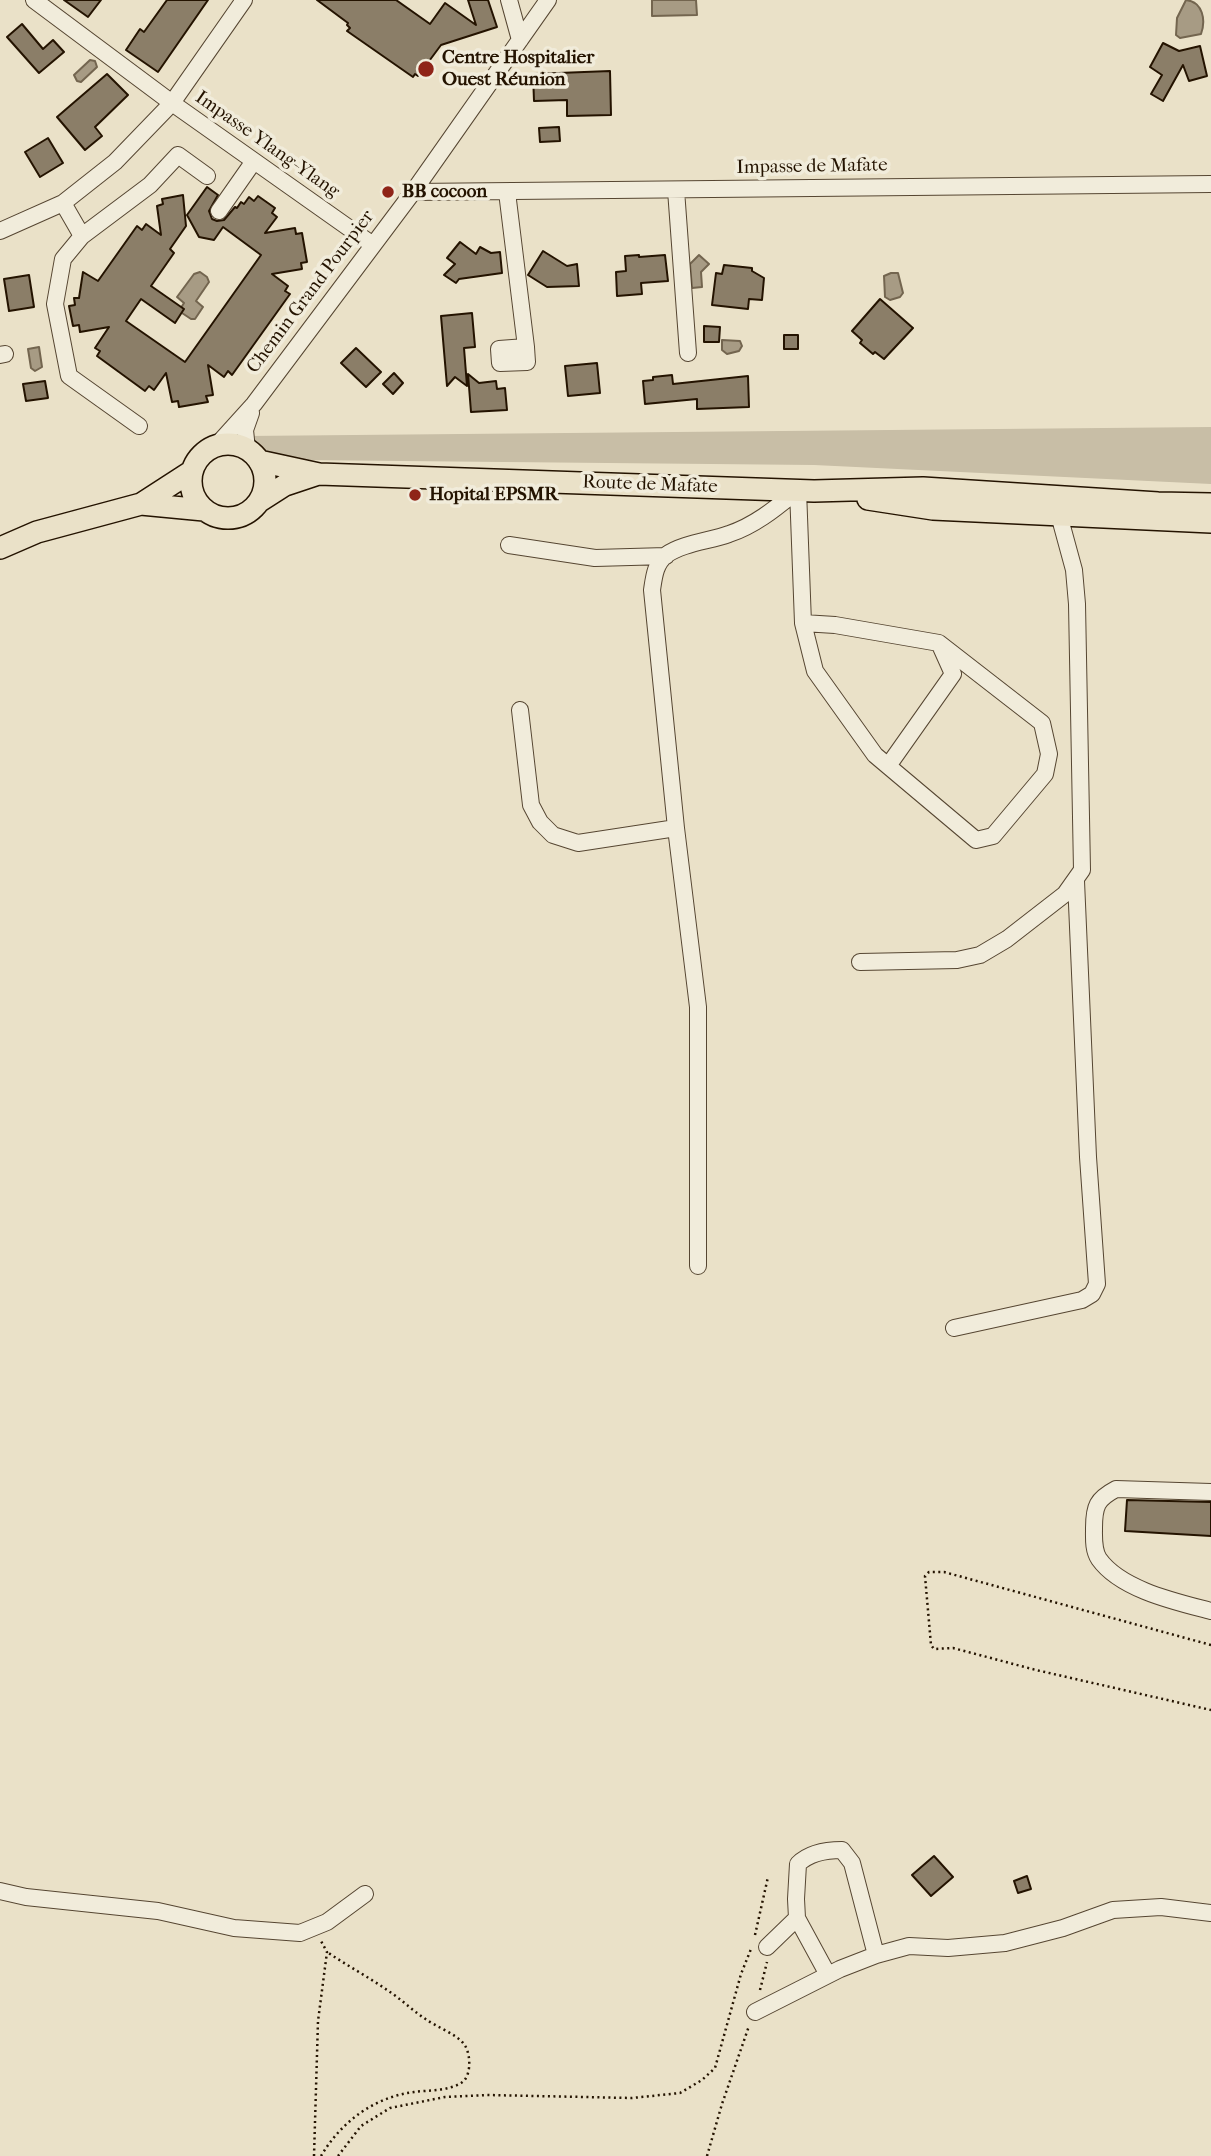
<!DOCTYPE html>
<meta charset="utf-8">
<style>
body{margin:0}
canvas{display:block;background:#eae1c8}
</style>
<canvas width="1211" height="2156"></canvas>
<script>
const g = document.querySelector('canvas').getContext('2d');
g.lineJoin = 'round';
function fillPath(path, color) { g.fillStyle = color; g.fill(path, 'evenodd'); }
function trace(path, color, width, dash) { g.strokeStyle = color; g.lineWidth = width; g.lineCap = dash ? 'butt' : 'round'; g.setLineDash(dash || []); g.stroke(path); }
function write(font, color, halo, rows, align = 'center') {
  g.font = font + ' "IM FELL French Canon",serif'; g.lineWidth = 7; g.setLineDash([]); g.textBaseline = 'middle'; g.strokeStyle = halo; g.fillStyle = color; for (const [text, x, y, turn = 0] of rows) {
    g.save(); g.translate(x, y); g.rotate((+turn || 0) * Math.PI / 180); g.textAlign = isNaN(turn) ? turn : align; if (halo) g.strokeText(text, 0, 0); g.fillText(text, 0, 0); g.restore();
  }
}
const green = new Path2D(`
 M 1211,427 L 1211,484 L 814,465 L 298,460 L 266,451 L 246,436 Z`);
const water = new Path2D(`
 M 652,0 L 696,0 L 697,15 L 652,16 Z
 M 1186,0 C 1203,2 1206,20 1201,34 L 1180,38 L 1176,35 L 1177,18 Z
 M 90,60 L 95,61 L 97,67 L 81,82 L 77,81 L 74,75 Z
 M 699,255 L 709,264 L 701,272 L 702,287 L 692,288 L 690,264 Z
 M 200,272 L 207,277 L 209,282 L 196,301 L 203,307 L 195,319 L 191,319 L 179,311 L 184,303 L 177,297 L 194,274 Z
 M 891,273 L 898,273 L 903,293 L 900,297 L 890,300 L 885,297 L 884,276 Z
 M 722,340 L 740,341 L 742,346 L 739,351 L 727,354 L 722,350 Z
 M 39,347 L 42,367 L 35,371 L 31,368 L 28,349 Z`);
const building = new Path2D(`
 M 64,0 L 101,0 L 88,17 Z
 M 167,0 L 208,0 L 158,72 L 126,50 L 140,29 L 144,32 Z
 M 317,0 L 396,0 L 430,24 L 445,3 L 476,25 L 468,0 L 488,0 L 497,27 L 441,45 L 418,76 L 415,74 L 413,77 L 347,31 L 350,28 L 347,25 L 348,23 Z
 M 22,24 L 43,49 L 53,40 L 64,52 L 39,73 L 7,37 Z
 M 1163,43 L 1179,51 L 1200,46 L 1207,76 L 1189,81 L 1183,65 L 1163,101 L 1151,94 L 1162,75 L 1150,67 Z
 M 610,71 L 611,115 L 567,116 L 567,100 L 534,101 L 533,74 Z
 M 107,74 L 128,95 L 95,127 L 102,136 L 85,150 L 57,117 Z
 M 559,127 L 560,141 L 540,142 L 539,128 Z
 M 48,138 L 63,163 L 40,177 L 25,152 Z
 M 207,187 L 218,195 L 209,211 L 212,219 L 217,221 L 224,220 L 235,207 L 237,208 L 241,202 L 244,204 L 249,197 L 254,201 L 258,196 L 275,208 L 272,213 L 277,217 L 265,233 L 295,228 L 296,234 L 302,233 L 307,262 L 301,263 L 302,269 L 272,274 L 288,286 L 285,291 L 290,294 L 232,375 L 228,371 L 224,377 L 208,365 L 213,395 L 206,396 L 208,402 L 179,407 L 178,401 L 172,402 L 166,373 L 154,390 L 149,386 L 145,391 L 97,356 L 100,351 L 95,348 L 109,327 L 80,332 L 79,325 L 73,326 L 69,306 L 75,305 L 74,298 L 79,298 L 83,272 L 98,281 L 137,226 L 142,230 L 146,224 L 161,235 L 157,206 L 163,204 L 162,199 L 183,195 L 186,226 L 170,249 L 174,253 L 151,286 L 184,309 L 175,323 L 141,299 L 126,321 L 185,362 L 261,255 L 223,227 L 214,240 L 199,237 L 187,215 Z
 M 460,242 L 476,254 L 480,247 L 491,253 L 500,252 L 502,273 L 459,279 L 456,283 L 444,275 L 455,264 L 447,258 Z
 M 543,251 L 567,266 L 577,264 L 579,286 L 547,287 L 528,275 Z
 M 639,255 L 639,257 L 665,255 L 668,281 L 641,283 L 642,294 L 617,296 L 616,272 L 626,271 L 625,256 Z
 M 724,265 L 752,268 L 752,271 L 764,278 L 762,300 L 749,299 L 748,309 L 712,305 L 716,273 L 722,274 Z
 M 29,275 L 34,307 L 9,311 L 4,279 Z
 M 880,299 L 913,328 L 884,359 L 875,352 L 873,354 L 860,343 L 862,340 L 852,331 Z
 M 472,313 L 475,347 L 464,348 L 467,386 L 455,377 L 447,386 L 441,316 Z
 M 704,326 L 720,327 L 719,342 L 704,342 Z
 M 784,335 L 798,335 L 798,349 L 784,349 Z
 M 356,348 L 381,372 L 366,387 L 341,363 Z
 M 597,363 L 600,393 L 568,396 L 565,366 Z
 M 394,373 L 403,383 L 393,394 L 383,384 Z
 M 468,374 L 479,383 L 496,381 L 497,389 L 505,388 L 507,410 L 471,412 Z
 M 672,375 L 673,384 L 748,376 L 749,407 L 697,409 L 697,399 L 645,404 L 643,381 L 653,380 L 653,377 Z
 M 45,381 L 48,398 L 26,401 L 23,384 Z
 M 1127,1500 L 1211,1502 L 1211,1536 L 1125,1531 Z
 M 934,1856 L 953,1877 L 931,1896 L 912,1875 Z
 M 1027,1876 L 1031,1889 L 1018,1893 L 1014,1881 Z`);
const path = new Path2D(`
 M 1211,1645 L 944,1572 L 929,1572 L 925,1576 L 931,1645 L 934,1649 L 953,1648 L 1036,1670 L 1211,1710
 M 755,1935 L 768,1877
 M 760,1990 L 767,1962
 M 314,2156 L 318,2021 L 327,1952 L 321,1941
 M 321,2156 C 341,2122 374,2097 414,2092 C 429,2090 448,2091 461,2083 C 472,2077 471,2053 464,2044 C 455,2033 436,2027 424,2018 C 412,2010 402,2000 390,1992 C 370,1978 348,1966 327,1952
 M 338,2156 L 361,2126 L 390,2108 L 445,2097 L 487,2095 L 632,2098 L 680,2093 L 702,2080 L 715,2068 L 741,1974 L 751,1949
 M 707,2156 L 722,2104 L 749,2026`);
const minor = new Path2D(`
 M 34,0 L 172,103 L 373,245
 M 509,0 L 520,40
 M 676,190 L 688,353
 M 413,192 L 1211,184
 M 507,192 L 526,347 L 527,362 L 500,363 L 499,349 L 526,347
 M 63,203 L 82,236
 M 219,211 L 254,161
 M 0,231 L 63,203 L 115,162 L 172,103 L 244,0
 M 0,355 L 5,354
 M 139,426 L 69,376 L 55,304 L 63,259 L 82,236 L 150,185 L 178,155 L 207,176
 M 216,446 L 254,404 L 413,192 L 548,0
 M 247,449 L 245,430 L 251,413
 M 798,490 L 803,623 L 815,671 L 875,755 L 976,840 L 993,836 L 1045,774 L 1049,754 L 1042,723 L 939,643 L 835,625 L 803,623
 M 509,545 L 595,558 L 666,556
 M 520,710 L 531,805 L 540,822 L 553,835 L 578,843 L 676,828
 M 888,766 L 953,674 L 940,645
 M 860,962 L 957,960 L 980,955 L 1007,939 L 1065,894 L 1082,870 L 1077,604 L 1074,570 L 1059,515 L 1058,504
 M 698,1266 L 698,1007 L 676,828 L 652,590 C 654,577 655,564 666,555 C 683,543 710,541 729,534 C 756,525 777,507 798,490
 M 954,1328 L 1082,1300 L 1092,1294 L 1097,1284 L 1088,1157 L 1076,881
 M 1211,1492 L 1116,1489 C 1097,1499 1094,1506 1094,1528 C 1094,1538 1093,1550 1099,1559 C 1121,1590 1177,1602 1211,1611
 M 0,1891 L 26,1897 L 158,1911 L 234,1928 L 300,1933 L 327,1922 L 365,1894
 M 797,1918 L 828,1975
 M 767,1947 L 797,1918 L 796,1899 L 798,1864 C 809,1853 827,1850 842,1850 L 852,1863 L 876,1955
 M 755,2012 L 840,1969 L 876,1955 L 909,1946 L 948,1948 L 1005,1943 L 1063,1928 L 1113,1910 L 1161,1907 L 1211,1913`);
const major = new Path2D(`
 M191 481a37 37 0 1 1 74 0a37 37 0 1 1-74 0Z
 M 259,461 L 319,474 L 814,491 L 923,488 L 1158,503 L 1211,504
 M 868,499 L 933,509 L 1211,522
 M 260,501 L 285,485 L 318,474
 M 141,504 L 204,510
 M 0,548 L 37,532 L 141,504 L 192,471`);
const markers = [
 [426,69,9,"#8f2418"],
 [388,192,7,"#8f2418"],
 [415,495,7,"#8f2418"]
];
const poiNames = [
 ["Centre Hospitalier",442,58],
 ["Ouest Réunion",442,80],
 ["BB cocoon",402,192],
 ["Hopital EPSMR",429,495]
];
const streetNames = [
 ["Impasse Ylang-Ylang",267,145,35],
 ["Impasse de Mafate",812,167,-1],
 ["Chemin Grand Pourpier",311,292,-53],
 ["Route de Mafate",650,485,2]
];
fillPath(green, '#c8bea6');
fillPath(water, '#a79b84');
trace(water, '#73654f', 2);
fillPath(building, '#8b7e68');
trace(building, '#241300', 2);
trace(minor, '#564632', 18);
trace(major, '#241300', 24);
trace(path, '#241300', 2.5, [2, 3.5]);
trace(minor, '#f1ecdb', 16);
trace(major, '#eae1c8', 21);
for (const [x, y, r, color] of markers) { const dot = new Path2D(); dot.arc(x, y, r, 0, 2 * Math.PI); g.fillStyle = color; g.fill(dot); trace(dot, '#f1ecdb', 2.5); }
write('bold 19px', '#241300', '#f1ecdb', poiNames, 'left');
write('19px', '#241300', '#f1ecdb', streetNames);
</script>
